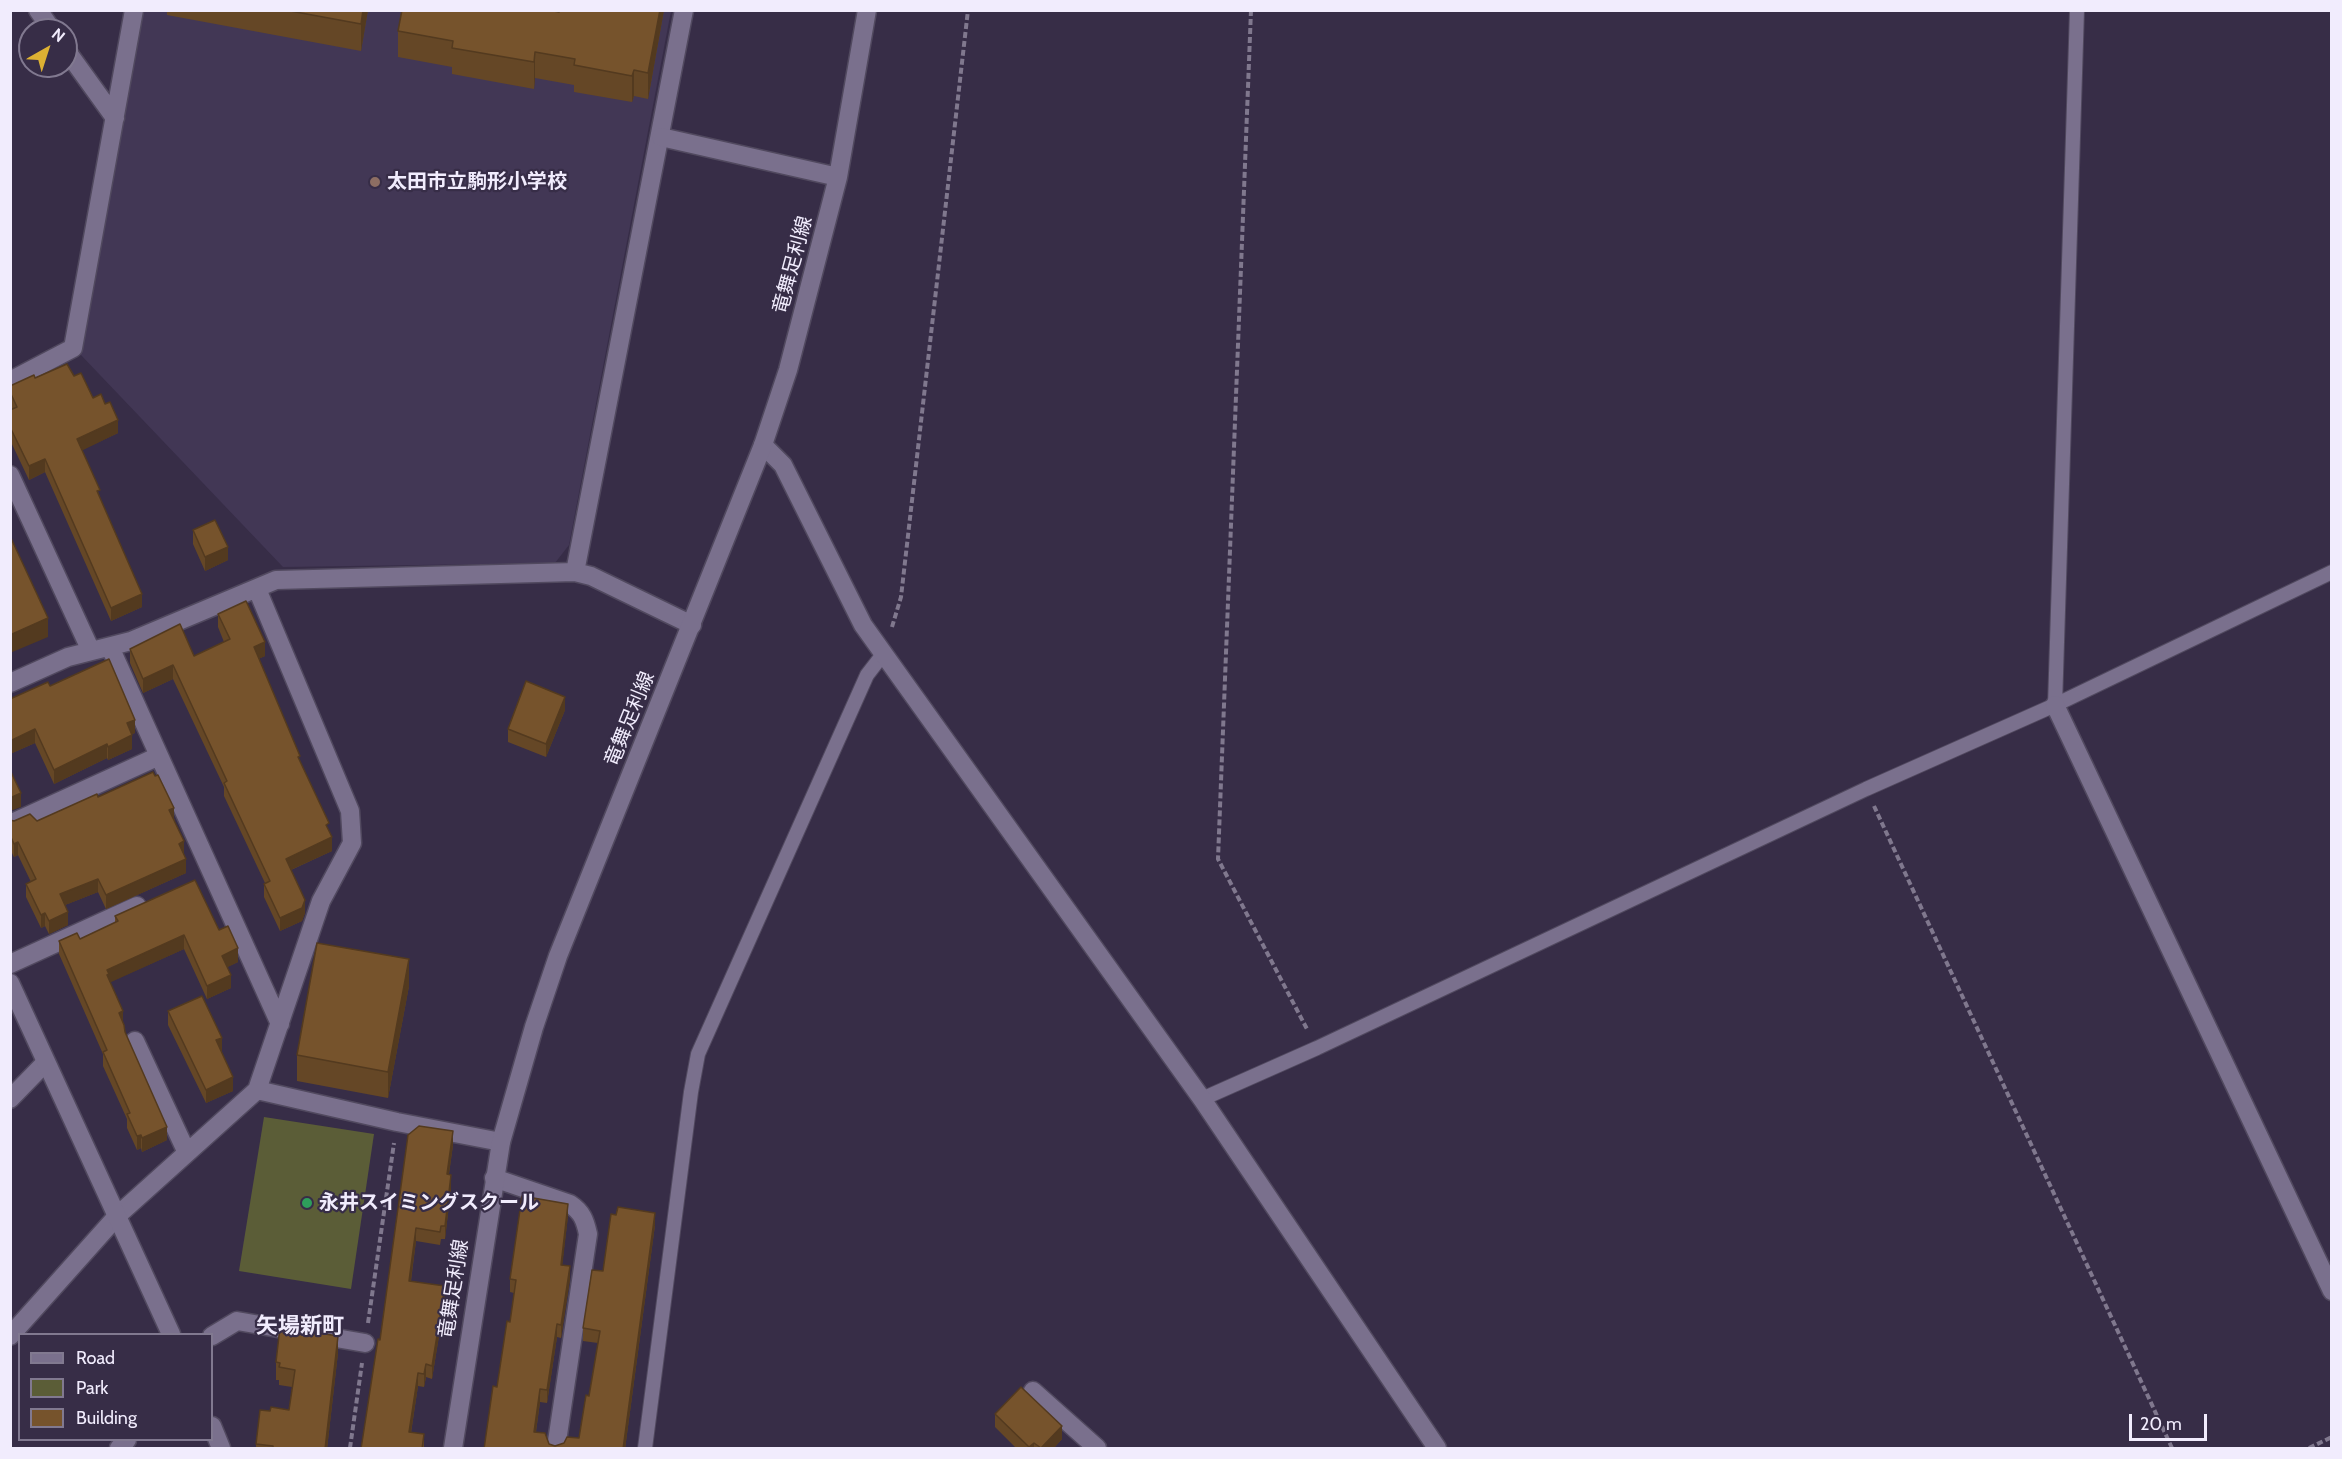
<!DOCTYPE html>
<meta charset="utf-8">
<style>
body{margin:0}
#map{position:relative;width:2342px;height:1459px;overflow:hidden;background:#372d47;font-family:Cabin,sans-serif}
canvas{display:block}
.frame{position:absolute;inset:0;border:12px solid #f1ecfd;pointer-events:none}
.legend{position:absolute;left:18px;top:1333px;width:195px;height:108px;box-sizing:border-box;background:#372d47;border:2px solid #817990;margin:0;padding:8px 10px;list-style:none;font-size:18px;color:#f1ecfd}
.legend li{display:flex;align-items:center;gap:12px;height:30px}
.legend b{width:30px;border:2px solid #817990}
.north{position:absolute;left:18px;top:18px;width:60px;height:60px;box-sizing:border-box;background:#372d47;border:2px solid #817990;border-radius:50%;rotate:39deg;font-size:16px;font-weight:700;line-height:24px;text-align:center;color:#f1ecfd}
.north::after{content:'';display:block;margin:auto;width:21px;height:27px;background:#ddb133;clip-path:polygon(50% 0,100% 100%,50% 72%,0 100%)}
.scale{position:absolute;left:2129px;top:1414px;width:78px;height:27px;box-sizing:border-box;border:3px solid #f1ecfd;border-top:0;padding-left:8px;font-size:18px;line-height:21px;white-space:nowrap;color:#f1ecfd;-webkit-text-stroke:4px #372d47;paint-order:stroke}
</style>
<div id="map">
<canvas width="2342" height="1459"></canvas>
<div class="frame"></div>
<ul class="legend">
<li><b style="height:8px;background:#7a708d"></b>Road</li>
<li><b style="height:16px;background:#5b5d37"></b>Park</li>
<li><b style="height:16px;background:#76532c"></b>Building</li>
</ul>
<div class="north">N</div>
<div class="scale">20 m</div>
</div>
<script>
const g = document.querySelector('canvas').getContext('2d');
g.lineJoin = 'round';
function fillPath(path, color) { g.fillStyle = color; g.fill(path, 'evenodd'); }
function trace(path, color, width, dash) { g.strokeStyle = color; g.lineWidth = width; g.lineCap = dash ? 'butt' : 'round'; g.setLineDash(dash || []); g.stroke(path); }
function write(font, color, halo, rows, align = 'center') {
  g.font = font + ' Cabin,"Noto Sans JP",sans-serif'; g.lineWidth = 4.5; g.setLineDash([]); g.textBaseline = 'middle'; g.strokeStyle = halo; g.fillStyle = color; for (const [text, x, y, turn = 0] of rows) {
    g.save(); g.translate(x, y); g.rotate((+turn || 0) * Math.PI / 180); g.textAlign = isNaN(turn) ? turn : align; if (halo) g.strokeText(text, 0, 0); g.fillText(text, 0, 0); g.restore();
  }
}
const built = new Path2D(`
 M 142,11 L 671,11 L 569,545 L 555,563 L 283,567 L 80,354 Z`);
const green = new Path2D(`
 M 264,1117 L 374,1134 L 351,1289 L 239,1271 Z`);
const path = new Path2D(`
 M 1251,10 L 1218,859 L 1308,1031
 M 892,627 L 901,597 L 968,10
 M 1874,806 L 2172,1448
 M 368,1323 L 394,1143
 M 350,1448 L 362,1363
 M 2309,1448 L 2332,1437`);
const lane = new Path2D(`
 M 2055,705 L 2077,10
 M 1202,1099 L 1317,1048 L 1866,789 L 2055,705 L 2332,572
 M 645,1448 L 691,1092 L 698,1054 L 867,675 L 884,653`);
const street = new Path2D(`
 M 38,10 L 52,30
 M 66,50 L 115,118
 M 10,381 L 73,348 L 134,10
 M 763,445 L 783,465 L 863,625 L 1202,1099 L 1437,1448
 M 10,475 L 91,651
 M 575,572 L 684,10
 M 110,647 L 280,1024
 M 10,683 L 68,657 L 131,641 L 276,580 L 575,572 L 591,576 L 692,625
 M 2055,705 L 2332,1291
 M 10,824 L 159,756
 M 10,964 L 137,906
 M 135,1041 L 187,1153
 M 257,1090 L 397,1122 L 501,1142
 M 10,1099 L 45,1063
 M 494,1178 L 570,1204 C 582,1212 585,1220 588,1234 L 556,1448
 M 10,1336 L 118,1215 L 257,1090 L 321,901 L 352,843 L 350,811 L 257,589
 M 212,1336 L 237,1321 L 365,1343
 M 1033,1391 L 1097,1448
 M 119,1448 L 127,1440`);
const secondary = new Path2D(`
 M 661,137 L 838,177
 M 10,983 L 171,1334
 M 212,1426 L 221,1448
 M 453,1448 L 501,1142 L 534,1027 L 558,956 L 763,445 L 788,370 L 838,177 L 867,10`);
const wall = new Path2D(`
 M 167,10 L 368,10 L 361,51 L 167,15 Z
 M 664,10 L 648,99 L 634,96 L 632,102 L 574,92 L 574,85 L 535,78 L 534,89 L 452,74 L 452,67 L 398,57 L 398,31 L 559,12 Z
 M 74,376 L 93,398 L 118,433 L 82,450 L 142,607 L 111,621 L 45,472 L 29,480 L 10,440 L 10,410 L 12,410 L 10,405 L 10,386 L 35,378 Z
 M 193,530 L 228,560 L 205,571 L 193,544 Z
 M 218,614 L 265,656 L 258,659 L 329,832 L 332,851 L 291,870 L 305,913 L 302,921 L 280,931 L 264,897 L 264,884 L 265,883 L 224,796 L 224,787 L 173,679 L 143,693 L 130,663 L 130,649 L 194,656 L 224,642 L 218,627 Z
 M 50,686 L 135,733 L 132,734 L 132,749 L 108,760 L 107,758 L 54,784 L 35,743 L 10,754 L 10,699 Z
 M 565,710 L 546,757 L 508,742 L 508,729 Z
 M 98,797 L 174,818 L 184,855 L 186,873 L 106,909 L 98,892 L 65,905 L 68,925 L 49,934 L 45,926 L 41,928 L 26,897 L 26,884 L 31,882 L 18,855 L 14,857 L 10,849 L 10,820 L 37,821 Z
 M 115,916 L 219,930 L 238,962 L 227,967 L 231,988 L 207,999 L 184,949 L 110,982 L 123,1023 L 125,1032 L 167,1140 L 142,1152 L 141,1148 L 137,1150 L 127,1128 L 127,1119 L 103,1066 L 103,1054 L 59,954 L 59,941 L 80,939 L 115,923 Z
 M 409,986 L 388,1098 L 297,1081 L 297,1055 Z
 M 168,1011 L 222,1051 L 221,1052 L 233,1091 L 206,1103 L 168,1025 Z
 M 408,1135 L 453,1145 L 449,1174 L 451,1188 L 445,1239 L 441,1239 L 440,1245 L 416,1241 L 411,1281 L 445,1299 L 432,1379 L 426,1377 L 424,1387 L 418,1386 L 411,1433 L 424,1434 L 424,1449 L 361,1449 L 380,1340 Z
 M 568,1216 L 562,1265 L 570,1279 L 561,1338 L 557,1337 L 547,1403 L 540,1402 L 536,1432 L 549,1444 L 555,1446 L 579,1438 L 589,1396 L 598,1343 L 583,1341 L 583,1328 L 603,1271 L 655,1225 L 625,1449 L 484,1449 L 510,1322 L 514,1293 L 510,1292 L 510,1279 Z
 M 338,1353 L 327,1449 L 256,1449 L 256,1444 L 270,1411 L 289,1410 L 292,1387 L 279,1385 L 279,1380 L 276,1380 L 276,1362 Z
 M 995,1414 L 1062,1439 L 1053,1449 L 1017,1449 L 995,1427 Z`);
const shadedWall = new Path2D(`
 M 363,10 L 368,10 L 361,51 L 361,24 Z
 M 660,10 L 664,10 L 648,99 L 648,73 Z
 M 535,52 L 535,78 L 534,89 L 534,62 Z
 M 634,70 L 634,96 L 632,102 L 632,76 Z
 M 118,420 L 118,433 L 77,453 L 77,439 Z
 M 45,459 L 45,472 L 29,480 L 29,466 Z
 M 228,547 L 228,560 L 205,571 L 205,557 Z
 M 142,594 L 142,607 L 111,621 L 111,608 Z
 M 48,618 L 48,637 L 10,653 L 10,635 Z
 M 265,642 L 265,656 L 254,661 L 254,647 Z
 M 173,665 L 173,679 L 143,693 L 143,679 Z
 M 565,697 L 565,710 L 546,757 L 546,744 Z
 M 135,720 L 135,733 L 127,736 L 127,723 Z
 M 35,729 L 35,743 L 10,754 L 10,741 Z
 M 132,735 L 132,749 L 108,760 L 108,747 Z
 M 107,744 L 107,758 L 54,784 L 54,770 Z
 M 21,793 L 21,807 L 10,811 L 10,798 Z
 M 174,808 L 174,821 L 169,810 Z
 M 332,837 L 332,851 L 286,872 L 286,859 Z
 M 184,841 L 184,855 L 179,857 L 179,844 Z
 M 18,842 L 18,855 L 14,857 L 14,844 Z
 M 186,859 L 186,873 L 106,909 L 106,895 Z
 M 98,879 L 98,892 L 60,907 L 60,894 Z
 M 305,900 L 305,913 L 302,921 L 280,931 L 280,918 Z
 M 68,912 L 68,925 L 49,934 L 49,921 Z
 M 45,913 L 45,926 L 41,928 L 41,915 Z
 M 184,935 L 184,949 L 109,983 L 107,989 L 107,970 Z
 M 238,948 L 238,962 L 222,970 L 222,956 Z
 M 409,959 L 409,986 L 388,1098 L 388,1072 Z
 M 231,975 L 231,988 L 207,999 L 207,986 Z
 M 123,1011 L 123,1024 L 119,1013 Z
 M 222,1038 L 222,1051 L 216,1054 L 216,1040 Z
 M 233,1077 L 233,1091 L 206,1103 L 206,1090 Z
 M 167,1127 L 167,1140 L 142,1152 L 142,1138 Z
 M 453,1131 L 453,1145 L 447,1187 L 447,1174 Z
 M 141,1135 L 141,1148 L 137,1150 L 137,1136 Z
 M 451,1175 L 451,1188 L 445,1239 L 445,1226 Z
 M 568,1204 L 568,1216 L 561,1278 L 561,1265 Z
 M 655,1213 L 655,1225 L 625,1449 L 623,1449 Z
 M 416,1228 L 416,1241 L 409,1294 L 409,1281 Z
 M 570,1266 L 570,1279 L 561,1338 L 561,1325 Z
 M 445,1286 L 445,1299 L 432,1379 L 432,1366 Z
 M 557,1324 L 557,1337 L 547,1403 L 547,1390 Z
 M 338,1336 L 338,1353 L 327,1449 L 325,1449 Z
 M 426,1364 L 426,1377 L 424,1387 L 424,1374 Z
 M 418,1373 L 418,1386 L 409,1445 L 409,1432 Z
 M 540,1389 L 540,1402 L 534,1445 L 534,1432 Z
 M 1062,1426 L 1062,1439 L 1053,1449 L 1041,1449 Z
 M 1034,1443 L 1034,1449 L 1029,1449 L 1029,1447 Z`);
const building = new Path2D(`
 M 285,10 L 363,10 L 361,24 Z
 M 402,10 L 548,10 L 559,12 L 559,10 L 660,10 L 648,73 L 634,70 L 632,76 L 574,65 L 575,59 L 535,52 L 534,62 L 452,48 L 453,41 L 398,31 Z
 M 67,364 L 74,376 L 81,373 L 93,398 L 101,394 L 105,404 L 110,402 L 118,420 L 77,439 L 100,490 L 97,491 L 142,594 L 111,608 L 45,459 L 29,466 L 10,427 L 10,410 L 17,407 L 10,392 L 10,386 L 34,375 L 35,378 Z
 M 215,520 L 228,547 L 205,557 L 193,530 Z
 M 10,536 L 48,618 L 10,635 Z
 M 246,601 L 265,642 L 254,647 L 300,756 L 298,757 L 329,823 L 326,825 L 332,837 L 286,859 L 305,900 L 302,908 L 280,918 L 264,884 L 270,881 L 224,783 L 227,781 L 173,665 L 143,679 L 130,649 L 180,624 L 194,656 L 230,639 L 218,614 Z
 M 109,659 L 135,720 L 127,723 L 132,735 L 108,747 L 107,744 L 54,770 L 35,729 L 10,741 L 10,699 L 48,682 L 50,686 Z
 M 526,681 L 565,697 L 546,744 L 508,729 Z
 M 10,770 L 21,793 L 10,798 Z
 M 153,772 L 155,776 L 158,775 L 174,808 L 169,810 L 184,841 L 179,844 L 186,859 L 106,895 L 98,879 L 60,894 L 68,912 L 49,921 L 45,913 L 41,915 L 26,884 L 36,879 L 18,842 L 14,844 L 10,835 L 10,820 L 14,821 L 30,814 L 37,821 L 97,794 L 98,797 Z
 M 195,880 L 219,930 L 228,926 L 238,948 L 222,956 L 231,975 L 207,986 L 184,935 L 107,970 L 109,974 L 107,975 L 123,1011 L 119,1013 L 124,1025 L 125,1032 L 167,1127 L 142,1138 L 141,1135 L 137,1136 L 127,1114 L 130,1113 L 103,1052 L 107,1050 L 59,941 L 77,933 L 80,939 L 118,921 L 115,916 Z
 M 317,943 L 409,959 L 388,1072 L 297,1055 Z
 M 202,996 L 222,1038 L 216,1040 L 233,1077 L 206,1090 L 168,1011 Z
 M 419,1126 L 453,1131 L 447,1174 L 451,1175 L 445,1226 L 441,1226 L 440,1232 L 416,1228 L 409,1281 L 445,1286 L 432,1366 L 426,1364 L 424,1374 L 418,1373 L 409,1432 L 424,1434 L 422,1449 L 361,1449 L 378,1339 L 380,1340 L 408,1135 Z
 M 522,1196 L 568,1204 L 561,1265 L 570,1266 L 561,1325 L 557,1324 L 547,1390 L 540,1389 L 534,1432 L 545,1433 L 549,1444 L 555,1446 L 564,1443 L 567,1437 L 579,1438 L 586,1395 L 589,1396 L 600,1331 L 583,1328 L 592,1270 L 603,1271 L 611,1214 L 616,1215 L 618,1207 L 655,1213 L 623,1449 L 484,1449 L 493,1386 L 497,1387 L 507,1321 L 510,1322 L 516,1280 L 510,1279 Z
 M 280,1327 L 338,1336 L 325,1449 L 273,1449 L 273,1446 L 256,1444 L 260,1410 L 270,1411 L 271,1407 L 289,1410 L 295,1370 L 279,1367 L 280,1363 L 276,1362 Z
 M 1021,1387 L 1062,1426 L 1041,1448 L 1034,1443 L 1029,1447 L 995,1414 Z`);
const markers = [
 [375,182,6,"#8d6e63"],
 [307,1203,6,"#2e9e5b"]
];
const poiNames = [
 ["太田市立駒形小学校",387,182],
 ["永井スイミングスクール",319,1203]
];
const streetNames = [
 ["竜舞足利線",793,265,-75],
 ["竜舞足利線",630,719,-68],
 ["竜舞足利線",454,1289,-81]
];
const quarterNames = [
 ["矢場新町",300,1327]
];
fillPath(built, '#423755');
fillPath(green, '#5b5d37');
trace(lane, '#51495f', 16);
trace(street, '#51495f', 21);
trace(secondary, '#51495f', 21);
trace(path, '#80788e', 4, [6, 3]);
trace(lane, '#7a708d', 14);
trace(street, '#7a708d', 18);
trace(secondary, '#7a708d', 18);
fillPath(wall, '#654726');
fillPath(shadedWall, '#533a1f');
fillPath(building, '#76532c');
trace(building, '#533a1f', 1.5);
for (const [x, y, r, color] of markers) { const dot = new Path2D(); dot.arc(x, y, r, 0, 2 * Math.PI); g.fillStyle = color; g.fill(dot); trace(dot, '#372d47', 2); }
write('bold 20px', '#f1ecfd', '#372d47', poiNames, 'left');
write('20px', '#f1ecfd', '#372d47', streetNames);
write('bold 22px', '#f1ecfd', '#372d47', quarterNames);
</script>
